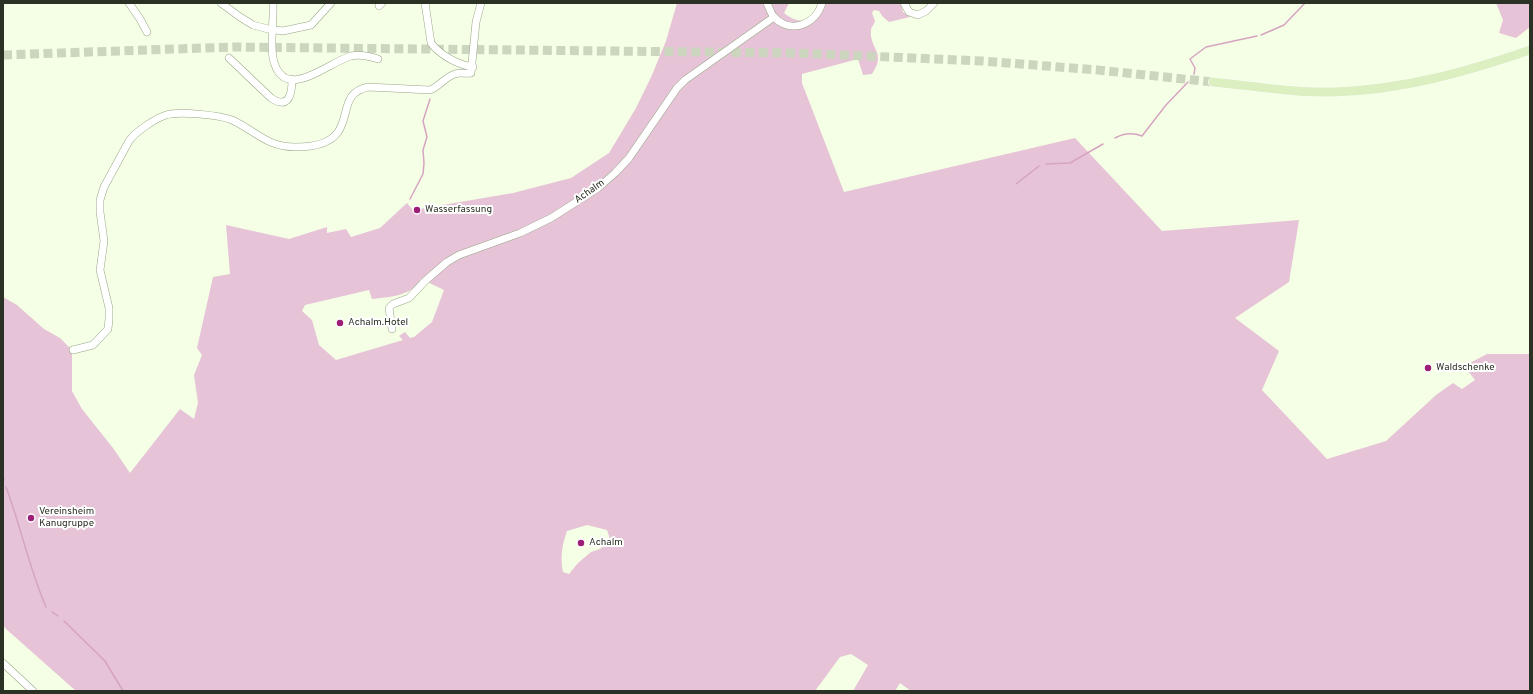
<!DOCTYPE html>
<style>
body{margin:0}
#map{position:relative;width:1533px;height:694px;overflow:hidden;background:#f4ffe5;font-family:Overpass,sans-serif}
canvas{display:block}
.frame{position:absolute;inset:0;border:4px solid #2c3125;pointer-events:none}
</style>
<div id="map">
<canvas width="1533" height="694"></canvas>
<div class="frame"></div>
</div>
<script>
const g = document.querySelector('canvas').getContext('2d');
g.lineJoin = 'round';
function fillPath(path, color) { g.fillStyle = color; g.fill(path, 'evenodd'); }
function trace(path, color, width, dash) { g.strokeStyle = color; g.lineWidth = width; g.lineCap = dash ? 'butt' : 'round'; g.setLineDash(dash || []); g.stroke(path); }
function write(font, color, halo, rows, align = 'center') {
  g.font = font + ' Overpass,sans-serif'; g.lineWidth = 4; g.setLineDash([]); g.textBaseline = 'middle'; g.strokeStyle = halo; g.fillStyle = color; for (const [text, x, y, turn = 0] of rows) {
    g.save(); g.translate(x, y); g.rotate((+turn || 0) * Math.PI / 180); g.textAlign = isNaN(turn) ? turn : align; if (halo) g.strokeText(text, 0, 0); g.fillText(text, 0, 0); g.restore();
  }
}
const green = new Path2D(`
 M 677,3 L 789,3 L 784,13 C 795,22 803,22 817,19 L 826,3 L 901,3 L 903,12 L 910,17 L 889,22 L 883,17 L 879,11 L 874,10 L 872,13 L 875,21 C 874,24 871,28 871,30 C 869,49 887,52 872,74 L 863,75 L 858,59 L 802,74 L 802,83 L 844,192 L 1075,138 L 1162,231 L 1299,220 L 1289,282 L 1235,318 L 1279,351 L 1262,390 L 1327,459 L 1386,441 L 1436,395 L 1453,383 L 1462,389 L 1475,380 L 1464,366 L 1487,354 L 1530,354 L 1530,691 L 911,691 L 900,683 L 895,691 L 853,691 L 868,665 L 851,654 L 840,657 L 815,691 L 76,691 L 6,629 L 3,625 L 3,297 L 17,305 L 44,329 L 60,338 L 72,350 L 72,391 L 82,409 L 113,448 L 130,473 L 180,409 L 194,419 L 198,403 L 194,375 L 202,355 L 197,348 L 213,277 L 230,274 L 226,225 L 289,239 L 327,227 L 327,233 L 346,229 L 351,237 L 380,228 L 407,203 L 413,210 L 513,193 L 571,178 L 609,153 L 636,108 L 652,75 L 666,41 ZM 421,279 L 444,290 L 432,322 L 414,337 L 410,338 L 405,332 L 399,336 L 403,340 L 336,360 L 319,345 L 312,320 L 302,311 L 305,305 L 369,290 L 372,299 C 390,297 412,296 421,279 ZM 587,525 L 607,530 L 610,539 L 600,549 L 591,552 L 578,563 L 569,574 L 563,572 C 560,557 562,545 567,531 Z
 M 1496,3 L 1530,3 L 1530,27 L 1516,38 L 1499,33 L 1503,20 Z`);
const stream = new Path2D(`
 M 1261,35 L 1284,25 L 1305,3
 M 1194,74 L 1195,68 L 1190,59 L 1206,47 L 1257,36
 M 1115,138 C 1124,133 1132,132 1142,136 L 1166,105 L 1188,82
 M 1046,164 L 1070,163 L 1103,144
 M 1016,184 L 1039,166
 M 410,199 L 423,174 L 424,163 L 423,150 L 427,137 L 423,121 L 430,99
 M 3,477 L 4,480
 M 6,487 C 21,527 29,568 46,607
 M 52,612 L 58,616
 M 64,621 L 105,661 L 123,691`);
const majorTunnel = new Path2D(`
 M 3,55 L 233,47 L 796,53 L 982,61 L 1098,70 L 1213,82`);
const minor = new Path2D(`
 M 129,3 L 140,19 L 147,32
 M 221,3 L 240,17 L 253,25 L 268,29 L 283,31 L 311,25 L 331,3
 M 273,3 C 274,21 270,40 273,58 C 283,105 328,62 351,56 C 360,54 369,56 378,59
 M 425,3 L 431,43 C 440,55 458,65 473,67
 M 767,3 C 769,7 771,14 774,17 C 791,35 816,24 822,3
 M 904,3 L 909,12 L 918,15 L 926,11 L 934,3
 M 379,6 L 382,3
 M 229,58 L 271,98 C 289,110 292,94 292,79
 M 392,329 L 389,308 L 393,304 L 409,298 L 425,281 L 447,262 L 459,255 L 520,233 L 551,218 L 598,188 L 615,173 L 629,158 L 677,88 L 685,80 L 774,17
 M 73,350 L 93,345 L 108,329 L 109,319 L 109,308 L 100,270 L 104,241 L 100,212 L 100,200 L 104,187 L 129,141 C 135,132 156,118 166,115 C 179,111 219,115 232,120 C 256,131 266,147 296,147 C 310,147 329,145 338,132 C 350,115 341,93 368,87 L 430,90 C 440,86 445,77 455,74 C 460,72 466,74 471,73 L 476,22 L 481,3
 M 3,663 L 33,691`);
const major = new Path2D(`
 M 1213,82 C 1253,86 1294,93 1334,92 C 1402,90 1466,72 1530,50`);
const markers = [
 [417,210,4,"#9b1f76"],
 [340,323,4,"#9b1f76"],
 [1428,368,4,"#9b1f76"],
 [31,518,4,"#9b1f76"],
 [581,543,4,"#9b1f76"]
];
const streetNames = [
 ["Achalm",590,192,-35]
];
const poiNames = [
 ["Wasserfassung",425,210],
 ["Achalm.Hotel",348,323],
 ["Waldschenke",1436,368],
 ["Vereinsheim",39,512],
 ["Kanugruppe",39,524],
 ["Achalm",589,543]
];
fillPath(green, '#e6c3d7');
trace(stream, '#d6a4c1', 1.5);
trace(majorTunnel, '#ccd6bf', 9, [9, 4.5]);
trace(minor, '#98a587', 8);
trace(major, '#fff', 10);
trace(minor, '#fff', 7);
trace(major, '#dcefc1', 9);
for (const [x, y, r, color] of markers) { const dot = new Path2D(); dot.arc(x, y, r, 0, 2 * Math.PI); g.fillStyle = color; g.fill(dot); trace(dot, '#fff', 1.5); }
write('10px', '#2c3125', '#fff', streetNames);
write('10px', '#2c3125', '#fff', poiNames, 'left');
</script>
